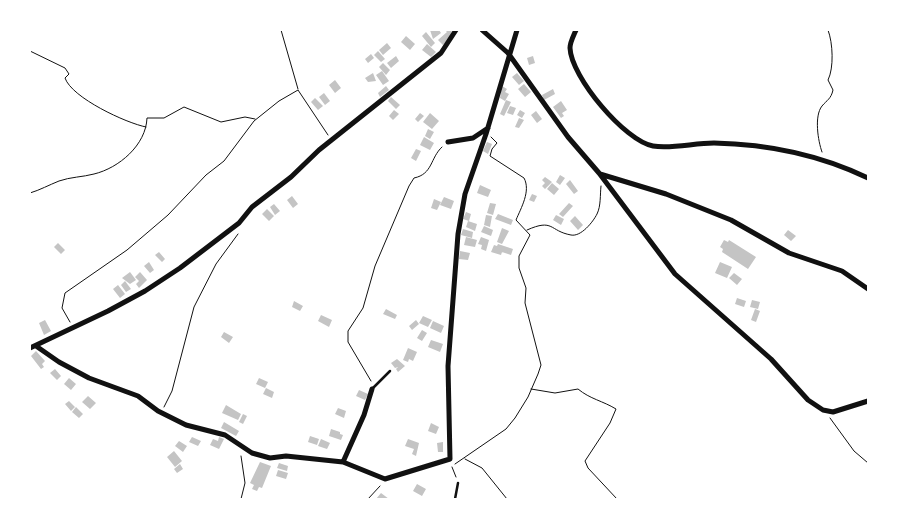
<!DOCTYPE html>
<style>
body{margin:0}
#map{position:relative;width:898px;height:529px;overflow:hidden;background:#fff;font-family:"Roboto Serif",serif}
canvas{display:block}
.frame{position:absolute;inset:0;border:31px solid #fff;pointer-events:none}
</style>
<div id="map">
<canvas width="898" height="529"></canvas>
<div class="frame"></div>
</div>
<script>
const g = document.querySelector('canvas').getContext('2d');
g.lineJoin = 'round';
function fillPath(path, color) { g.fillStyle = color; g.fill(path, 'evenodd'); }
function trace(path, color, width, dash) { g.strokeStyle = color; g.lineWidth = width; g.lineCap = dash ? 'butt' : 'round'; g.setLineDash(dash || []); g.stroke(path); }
const building = new Path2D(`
 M 430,30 L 439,30 L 441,33 L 433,39 Z
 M 445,30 L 452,30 L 450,38 L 443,45 L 438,40 L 447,32 Z
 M 426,32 L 435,43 L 431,47 L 422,36 Z
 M 406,36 L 415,44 L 410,50 L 401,42 Z
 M 387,43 L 391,48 L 383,55 L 379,50 Z
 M 427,44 L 436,52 L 431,57 L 422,50 Z
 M 378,51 L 385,59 L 381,62 L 374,55 Z
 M 371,54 L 374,58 L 368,63 L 365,59 Z
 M 396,56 L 399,61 L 391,68 L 387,63 Z
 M 533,56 L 535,63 L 529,65 L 527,58 Z
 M 383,63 L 390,70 L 386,75 L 379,67 Z
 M 382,71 L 389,81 L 383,85 L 376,75 Z
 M 373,73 L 376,81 L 368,82 L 365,78 Z
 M 517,73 L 524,81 L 519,85 L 512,77 Z
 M 335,80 L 341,88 L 335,93 L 329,85 Z
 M 524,84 L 531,92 L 525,97 L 518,89 Z
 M 386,86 L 389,90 L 380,97 L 378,93 Z
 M 502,86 L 507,89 L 505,92 L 509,94 L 505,101 L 500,98 Z
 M 553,89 L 555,94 L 544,100 L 542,95 Z
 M 324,93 L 330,101 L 325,105 L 319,97 Z
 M 391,97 L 400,105 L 396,109 L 388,101 Z
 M 315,98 L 323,106 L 318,110 L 311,102 Z
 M 506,100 L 511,102 L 504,116 L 500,114 Z
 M 561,101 L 567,110 L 562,113 L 564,116 L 561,118 L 553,107 Z
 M 510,106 L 516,108 L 513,115 L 507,113 Z
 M 394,110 L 399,114 L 393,120 L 389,116 Z
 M 520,110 L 525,113 L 522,118 L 517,115 Z
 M 536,111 L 542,119 L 537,123 L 531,115 Z
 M 420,113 L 424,116 L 418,122 L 415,119 Z
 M 430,113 L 439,121 L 432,129 L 423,122 Z
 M 519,118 L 524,120 L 519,128 L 515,127 Z
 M 428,129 L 434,132 L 430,139 L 425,136 Z
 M 424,137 L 434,143 L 430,150 L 420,145 Z
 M 487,142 L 492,144 L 488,154 L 483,151 Z
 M 416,149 L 421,151 L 416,161 L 411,158 Z
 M 560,175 L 565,178 L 560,185 L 556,182 Z
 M 545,177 L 552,182 L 545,189 L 542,186 L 545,183 L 542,180 Z
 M 570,180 L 578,191 L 574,194 L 566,184 Z
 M 552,183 L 559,189 L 554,195 L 547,189 Z
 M 480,185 L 491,190 L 488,197 L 477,193 Z
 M 532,194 L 537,196 L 534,202 L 529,200 Z
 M 292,196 L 298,204 L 293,208 L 287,200 Z
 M 444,197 L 454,201 L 451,209 L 440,205 Z
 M 434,199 L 441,202 L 437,210 L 431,208 Z
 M 490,203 L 496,204 L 493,215 L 487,213 Z
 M 569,203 L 573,206 L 563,217 L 559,214 Z
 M 274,204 L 280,211 L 275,215 L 270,207 Z
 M 267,209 L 274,216 L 269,221 L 262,214 Z
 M 466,212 L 471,214 L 469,221 L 463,219 Z
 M 498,214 L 513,220 L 511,225 L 495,219 Z
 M 486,215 L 492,216 L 490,227 L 484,225 Z
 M 556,215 L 564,219 L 561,225 L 553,220 Z
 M 575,216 L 583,225 L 578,230 L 570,221 Z
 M 468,221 L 477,224 L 475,231 L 466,227 Z
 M 484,226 L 493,230 L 491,236 L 481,232 Z
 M 502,228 L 509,231 L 502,244 L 497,242 Z
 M 463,229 L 473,232 L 472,238 L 461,235 Z
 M 788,230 L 796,236 L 791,241 L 784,235 Z
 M 466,237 L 477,240 L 475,247 L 464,245 Z
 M 481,237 L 489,240 L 486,251 L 481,249 L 482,245 L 478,244 Z
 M 724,240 L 728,242 L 729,240 L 756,257 L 748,269 L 722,252 L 723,249 L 720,247 Z
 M 58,243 L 65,250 L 61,254 L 54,247 Z
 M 498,244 L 504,246 L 501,255 L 491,252 L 494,245 L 497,246 Z
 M 504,246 L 513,249 L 511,255 L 502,252 Z
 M 460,251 L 470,253 L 468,260 L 459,259 Z
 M 159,252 L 165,259 L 162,262 L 155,255 Z
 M 149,262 L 154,270 L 150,273 L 144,266 Z
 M 720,262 L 732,267 L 727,278 L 715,273 Z
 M 130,272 L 136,280 L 130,284 L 122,278 Z
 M 140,272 L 147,280 L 139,288 L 136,284 L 139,281 L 135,277 Z
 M 734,273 L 742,279 L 737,285 L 729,278 Z
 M 125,281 L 131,289 L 126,292 L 121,285 Z
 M 118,285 L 125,294 L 120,298 L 113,289 Z
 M 737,298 L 746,301 L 744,307 L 735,304 Z
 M 752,300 L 760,302 L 758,309 L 750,307 Z
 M 294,301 L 303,306 L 300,311 L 292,307 Z
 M 386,309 L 397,315 L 395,319 L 383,314 Z
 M 755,309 L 760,311 L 756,322 L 751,320 Z
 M 321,315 L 332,320 L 329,327 L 318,321 Z
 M 423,316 L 432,320 L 428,327 L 419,323 Z
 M 45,320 L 51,331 L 44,335 L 39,323 Z
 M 416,320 L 419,324 L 412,330 L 409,326 Z
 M 433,321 L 444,326 L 441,333 L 430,328 Z
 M 422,330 L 427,333 L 422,341 L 417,338 Z
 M 224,332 L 233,337 L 229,343 L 221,337 Z
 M 431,340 L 443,344 L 440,352 L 428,347 Z
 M 408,348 L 417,352 L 413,361 L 409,359 L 408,362 L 403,360 Z
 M 36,351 L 45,361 L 42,364 L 44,367 L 41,369 L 31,356 Z
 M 397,359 L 405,366 L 398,372 L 396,369 L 398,367 L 395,368 L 391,363 Z
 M 55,369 L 61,376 L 57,380 L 50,373 Z
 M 69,378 L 76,384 L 71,390 L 64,384 Z
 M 259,378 L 268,382 L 265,388 L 256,384 Z
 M 266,388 L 274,392 L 272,398 L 263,394 Z
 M 359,390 L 368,394 L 365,400 L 356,396 Z
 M 88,396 L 96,403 L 90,409 L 82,402 Z
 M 69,401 L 75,407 L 71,411 L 65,404 Z
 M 226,405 L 241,414 L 238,420 L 222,413 Z
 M 76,407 L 83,414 L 79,418 L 72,412 Z
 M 338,408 L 346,411 L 344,418 L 335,414 Z
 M 243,414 L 247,416 L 243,424 L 239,422 Z
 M 224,422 L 239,431 L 236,436 L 221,428 Z
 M 431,423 L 439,427 L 436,434 L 428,431 Z
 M 331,429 L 340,432 L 340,434 L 343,435 L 341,440 L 329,436 Z
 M 310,436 L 319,439 L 317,445 L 308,442 Z
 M 192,437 L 201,441 L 198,446 L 189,442 Z
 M 219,437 L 224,439 L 219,449 L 210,445 L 213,439 L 218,441 Z
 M 321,439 L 330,443 L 327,449 L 318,446 Z
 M 408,439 L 419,443 L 416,456 L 412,454 L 414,449 L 405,446 Z
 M 179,441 L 187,446 L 183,452 L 175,446 Z
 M 443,442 L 443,452 L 438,452 L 437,443 Z
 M 174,451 L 182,461 L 175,467 L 167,457 Z
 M 260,462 L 271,466 L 262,488 L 259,487 L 257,491 L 252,489 L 254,485 L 250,483 Z
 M 279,463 L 288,466 L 287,471 L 277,468 Z
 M 180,464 L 183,469 L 177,473 L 174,469 Z
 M 278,470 L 288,473 L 286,479 L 276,476 Z
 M 417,484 L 426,489 L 422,496 L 413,491 Z
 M 381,493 L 389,499 L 376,499 Z`);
const path = new Path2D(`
 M 281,30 L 298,89
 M 30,51 L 65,68 L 69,74 L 65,78 C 72,98 126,123 146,127
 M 822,152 C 818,141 814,116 822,106 C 827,100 831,99 833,90 L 828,80 C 834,68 833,43 828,30
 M 30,193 C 40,190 49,185 59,181 C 70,177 83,177 94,174 C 119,168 146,145 147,118 L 164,118 L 184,107 L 221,122 L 245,117 L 255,119
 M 527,230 C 554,218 549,231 571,235 C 581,237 593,222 597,214 C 601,206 600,195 601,186
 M 70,322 L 62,308 L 65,293 L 127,250 L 168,215 L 206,175 L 224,161 L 254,121 L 279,101 L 298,90 L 328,135
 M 371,381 L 348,342 L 348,331 L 363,308 L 375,266 L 409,186 L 414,178 C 433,174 430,158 442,147
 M 531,389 L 555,393 L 578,389 C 590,399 603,401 616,409 L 610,423 L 585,461 L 588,468 L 617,499
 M 164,407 L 172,391 L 194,307 L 216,264 L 238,234
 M 830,418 L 854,451 L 868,463
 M 465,459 L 482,468 L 507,499
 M 455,464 L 506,429 L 515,418 L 528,397 L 538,374 L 541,365 L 525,303 L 526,288 L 519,268 L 519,256 L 530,235 L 516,220 C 521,208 531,191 524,178 L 490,156 L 492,149 L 497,143 L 491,137
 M 452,467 L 456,477
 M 241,499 L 245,483 L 241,456
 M 368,499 L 380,486`);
const service = new Path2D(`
 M 372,389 L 390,371
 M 455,499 L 458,483`);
const minor = new Path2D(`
 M 482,30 L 508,53 L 568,137 L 599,173 L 675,274 L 771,359 L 808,400 L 823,410 L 833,412 L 868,401
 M 576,30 C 574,35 570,42 570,48 C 571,77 625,141 653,146 C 672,149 694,143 714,143 C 766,144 820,155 868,178
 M 448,142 L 473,138 L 488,128
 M 600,174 L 666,194 L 731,220 L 789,253 L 842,271 L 868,289
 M 36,346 L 59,362 L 89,378 L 138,396 L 158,411 L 186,425 L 225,435 L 252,453 L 270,458 L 286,456 L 343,462 L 385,479 L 450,459 L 448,366 L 458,234 L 465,194 L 486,134 L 517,30
 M 30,348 L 108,311 L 145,291 L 180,268 L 239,223 L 252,207 L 291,177 L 319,150 L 441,53 L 456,30
 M 343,462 L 364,415 L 372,389`);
fillPath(building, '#c4c4c4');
trace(path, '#111', 1);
trace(service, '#111', 2.5);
trace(minor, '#111', 5);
</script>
